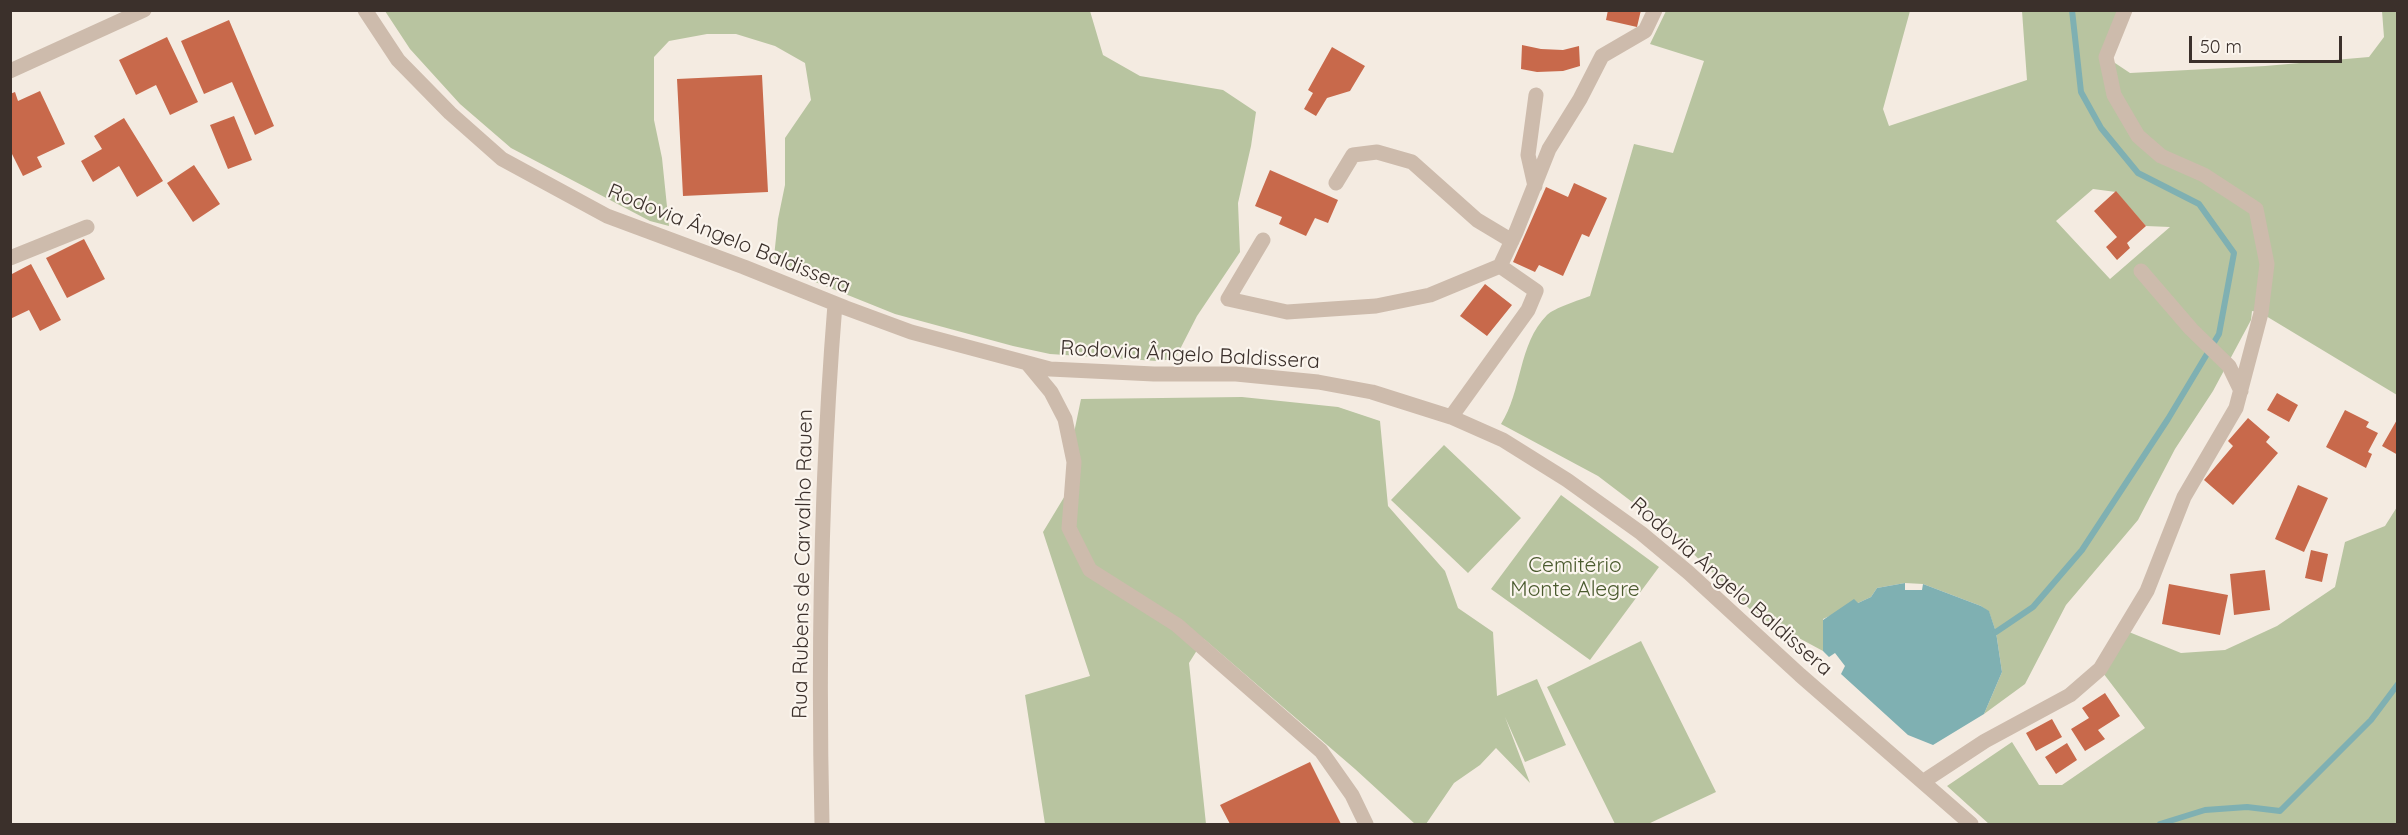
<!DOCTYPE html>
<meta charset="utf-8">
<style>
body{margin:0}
#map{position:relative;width:2408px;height:835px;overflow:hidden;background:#f4ebe1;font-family:Quicksand,sans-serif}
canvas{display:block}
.frame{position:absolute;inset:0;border:12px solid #3b302b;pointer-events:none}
.scale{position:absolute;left:2189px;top:36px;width:153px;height:27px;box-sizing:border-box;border:3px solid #3b302b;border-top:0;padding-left:8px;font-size:18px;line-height:21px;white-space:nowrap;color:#3b302b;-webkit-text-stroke:4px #fbf5ee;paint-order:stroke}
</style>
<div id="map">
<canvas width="2408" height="835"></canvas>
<div class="frame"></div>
<div class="scale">50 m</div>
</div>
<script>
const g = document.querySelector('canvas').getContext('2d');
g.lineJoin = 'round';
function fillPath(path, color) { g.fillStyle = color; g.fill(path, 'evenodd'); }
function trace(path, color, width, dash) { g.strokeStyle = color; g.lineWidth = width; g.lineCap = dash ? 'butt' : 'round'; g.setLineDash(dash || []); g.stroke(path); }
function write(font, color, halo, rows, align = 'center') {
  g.font = font + ' Quicksand,sans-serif'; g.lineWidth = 4.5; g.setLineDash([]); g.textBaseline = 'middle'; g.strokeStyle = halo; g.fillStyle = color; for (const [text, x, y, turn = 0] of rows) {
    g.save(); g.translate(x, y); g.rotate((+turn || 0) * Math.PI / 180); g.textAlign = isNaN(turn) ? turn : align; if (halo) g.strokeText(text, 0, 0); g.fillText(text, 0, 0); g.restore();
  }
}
const green = new Path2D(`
 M 385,11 L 1090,11 L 1103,55 L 1140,76 L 1223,90 L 1256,112 L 1251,146 L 1238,203 L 1240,252 L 1197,316 L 1175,359 L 1157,361 L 1050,354 L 1013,346 L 895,314 L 783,269 L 774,257 L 778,219 L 785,185 L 785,138 L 811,100 L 805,63 L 775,46 L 736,34 L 707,34 L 669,41 L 654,57 L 654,120 L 662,158 L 669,226 L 650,221 L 511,148 L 460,104 L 410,49 Z
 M 1666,11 L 1910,11 L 1883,109 L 1889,126 L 2027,80 L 2022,11 L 2120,11 L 2106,57 L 2130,73 L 2265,66 L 2369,57 L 2384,37 L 2382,11 L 2397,11 L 2397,395 L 2261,313 L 2252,311 L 2251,320 L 2213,391 L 2175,449 L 2138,520 L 2066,605 L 2025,684 L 1984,714 L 2002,672 L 1996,632 L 1989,612 L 1981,606 L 1923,584 L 1905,583 L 1877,588 L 1871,597 L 1823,619 L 1823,651 L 1756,615 L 1669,530 L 1598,476 L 1501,424 C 1522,392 1518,344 1547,315 C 1554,308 1579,300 1590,296 L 1634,144 L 1673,153 L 1704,61 L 1650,44 ZM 2093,189 L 2116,192 L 2146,226 L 2170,227 L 2110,279 L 2056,221 Z
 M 1242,397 L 1338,407 L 1380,421 L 1388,506 L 1445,571 L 1458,608 L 1493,632 L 1497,696 L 1537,679 L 1566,745 L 1525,762 L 1505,717 L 1530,783 L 1496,748 L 1480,765 L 1454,783 L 1426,824 L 1415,824 L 1355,769 L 1204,639 L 1189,663 L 1206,824 L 1045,824 L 1025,695 L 1090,676 L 1043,532 L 1066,494 L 1069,457 L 1081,399 Z
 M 1444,445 L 1521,518 L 1468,573 L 1391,500 Z
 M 1561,495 L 1659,567 L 1590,660 L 1491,589 Z
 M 2397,507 L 2397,824 L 1989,824 L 1947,786 L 2012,742 L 2039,785 L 2062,785 L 2145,728 L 2100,669 L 2124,630 L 2181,653 L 2225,650 L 2277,626 L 2335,587 L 2345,542 L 2385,526 Z
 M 1641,641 L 1716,792 L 1648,824 L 1615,824 L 1547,687 Z`);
const water = new Path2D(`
 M 1905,583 L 1905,590 L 1922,590 L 1923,584 L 1981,606 L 1989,611 L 1996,632 L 2002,672 L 1984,714 L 1933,745 L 1908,735 L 1841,674 L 1845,666 L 1835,653 L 1829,657 L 1823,651 L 1823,620 L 1854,599 L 1858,603 L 1871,597 L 1877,588 Z`);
const stream = new Path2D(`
 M 1996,632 L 2033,607 L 2082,550 L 2168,419 L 2219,334 L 2234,253 L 2199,204 L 2138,173 L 2101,128 L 2081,92 L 2072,10
 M 2160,824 L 2205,810 L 2247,807 L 2280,811 L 2371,720 L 2398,684`);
const building = new Path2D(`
 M 1608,10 L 1641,10 L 1637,27 L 1606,20 Z
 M 229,20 L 274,126 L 255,135 L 232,82 L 204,94 L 181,41 Z
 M 167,37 L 198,102 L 170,115 L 156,85 L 136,95 L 119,60 Z
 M 1522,45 L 1541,49 L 1563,50 L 1579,46 L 1580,66 L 1563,71 L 1537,72 L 1521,69 Z
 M 1332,47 L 1365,66 L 1350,91 L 1327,98 L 1316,116 L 1304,109 L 1313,93 L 1308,90 Z
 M 762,75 L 768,192 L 683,196 L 677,79 Z
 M 40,91 L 65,144 L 37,157 L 42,167 L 23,176 L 10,150 L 10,94 L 15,92 L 18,101 Z
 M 234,116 L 252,160 L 228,169 L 210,125 Z
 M 124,118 L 163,181 L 137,197 L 119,166 L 93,182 L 81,161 L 102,149 L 94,136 Z
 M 194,165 L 220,204 L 193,222 L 167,183 Z
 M 1270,170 L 1338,200 L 1328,223 L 1315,218 L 1306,236 L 1279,224 L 1282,217 L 1255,206 Z
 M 1574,183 L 1607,198 L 1589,237 L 1582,234 L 1563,276 L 1539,265 L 1535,272 L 1513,262 L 1546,187 L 1568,197 Z
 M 2116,191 L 2146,226 L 2127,243 L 2130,248 L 2117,260 L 2106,247 L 2117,237 L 2094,211 Z
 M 84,239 L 105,279 L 67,298 L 46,258 Z
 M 31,264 L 61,320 L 40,331 L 29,310 L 10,319 L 10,275 Z
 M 1485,284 L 1512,305 L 1487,336 L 1460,316 Z
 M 2277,393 L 2298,405 L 2289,422 L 2267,410 Z
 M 2345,410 L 2369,422 L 2366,427 L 2378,433 L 2368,452 L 2372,454 L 2366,468 L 2326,447 Z
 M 2248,418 L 2270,437 L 2266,442 L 2278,453 L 2233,505 L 2204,480 L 2233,446 L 2228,441 Z
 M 2398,418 L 2398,455 L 2382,446 Z
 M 2298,485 L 2328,498 L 2304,552 L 2275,539 Z
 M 2311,550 L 2328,554 L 2322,582 L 2305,578 Z
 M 2265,570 L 2270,610 L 2234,615 L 2230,574 Z
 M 2169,584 L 2228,595 L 2220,635 L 2162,624 Z
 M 2105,693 L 2120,716 L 2098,730 L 2105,739 L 2085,751 L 2071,729 L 2089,718 L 2082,708 Z
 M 2052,719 L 2062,737 L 2036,751 L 2026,733 Z
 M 2067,743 L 2077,760 L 2056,774 L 2045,757 Z
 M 1310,762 L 1341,824 L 1230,824 L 1220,805 Z`);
const minor = new Path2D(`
 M 365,10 L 398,60 L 450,113 L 502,159 L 607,216 L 744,267 L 846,308 L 911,332 L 1050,369 L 1154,374 L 1236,374 L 1318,382 L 1372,392 L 1451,417 L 1503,440 L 1567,480 L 1641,533 L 1689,573 L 1800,675 L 1971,824
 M 10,71 L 144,10
 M 1336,183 L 1353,155 L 1377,152 L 1412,162 L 1477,220 L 1512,241
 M 1535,186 L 1528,155 L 1536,95
 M 1263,240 L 1228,299 L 1287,312 L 1376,306 L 1430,295 L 1500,266
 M 10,258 L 87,227
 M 2141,271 L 2191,329 L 2229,366 L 2241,391
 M 1027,363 L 1051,392 L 1065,419 L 1074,462 L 1069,528 L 1090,570 L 1177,625 L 1321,751 L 1352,795 L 1366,824
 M 1451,417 L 1528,310 L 1536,291 L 1500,266 L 1516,232 L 1549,149 L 1580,99 L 1602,56 L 1645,31 L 1655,10
 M 1924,781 L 1985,741 L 2070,695 L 2100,669 L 2147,591 L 2184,497 L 2236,408 L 2261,313 L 2267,264 L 2256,209 L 2204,175 L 2161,156 L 2138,136 L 2114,95 L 2106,57 L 2125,10
 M 822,824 C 818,651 821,477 835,304`);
const streetNames = [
 ["Rodovia Ângelo Baldissera",729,239,22],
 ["Rodovia Ângelo Baldissera",1190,355,3],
 ["Rua Rubens de Carvalho Rauen",803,564,-89],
 ["Rodovia Ângelo Baldissera",1731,587,41]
];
const parkNames = [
 ["Cemitério",1575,566],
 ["Monte Alegre",1575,590]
];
fillPath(green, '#b8c4a0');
fillPath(water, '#7fb0b2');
trace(stream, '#7fb0b2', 6);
fillPath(building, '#c8694b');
trace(minor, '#cdbbac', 15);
write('21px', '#3b302b', '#fbf5ee', streetNames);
write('21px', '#4a5a2e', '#fbf5ee', parkNames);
</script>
